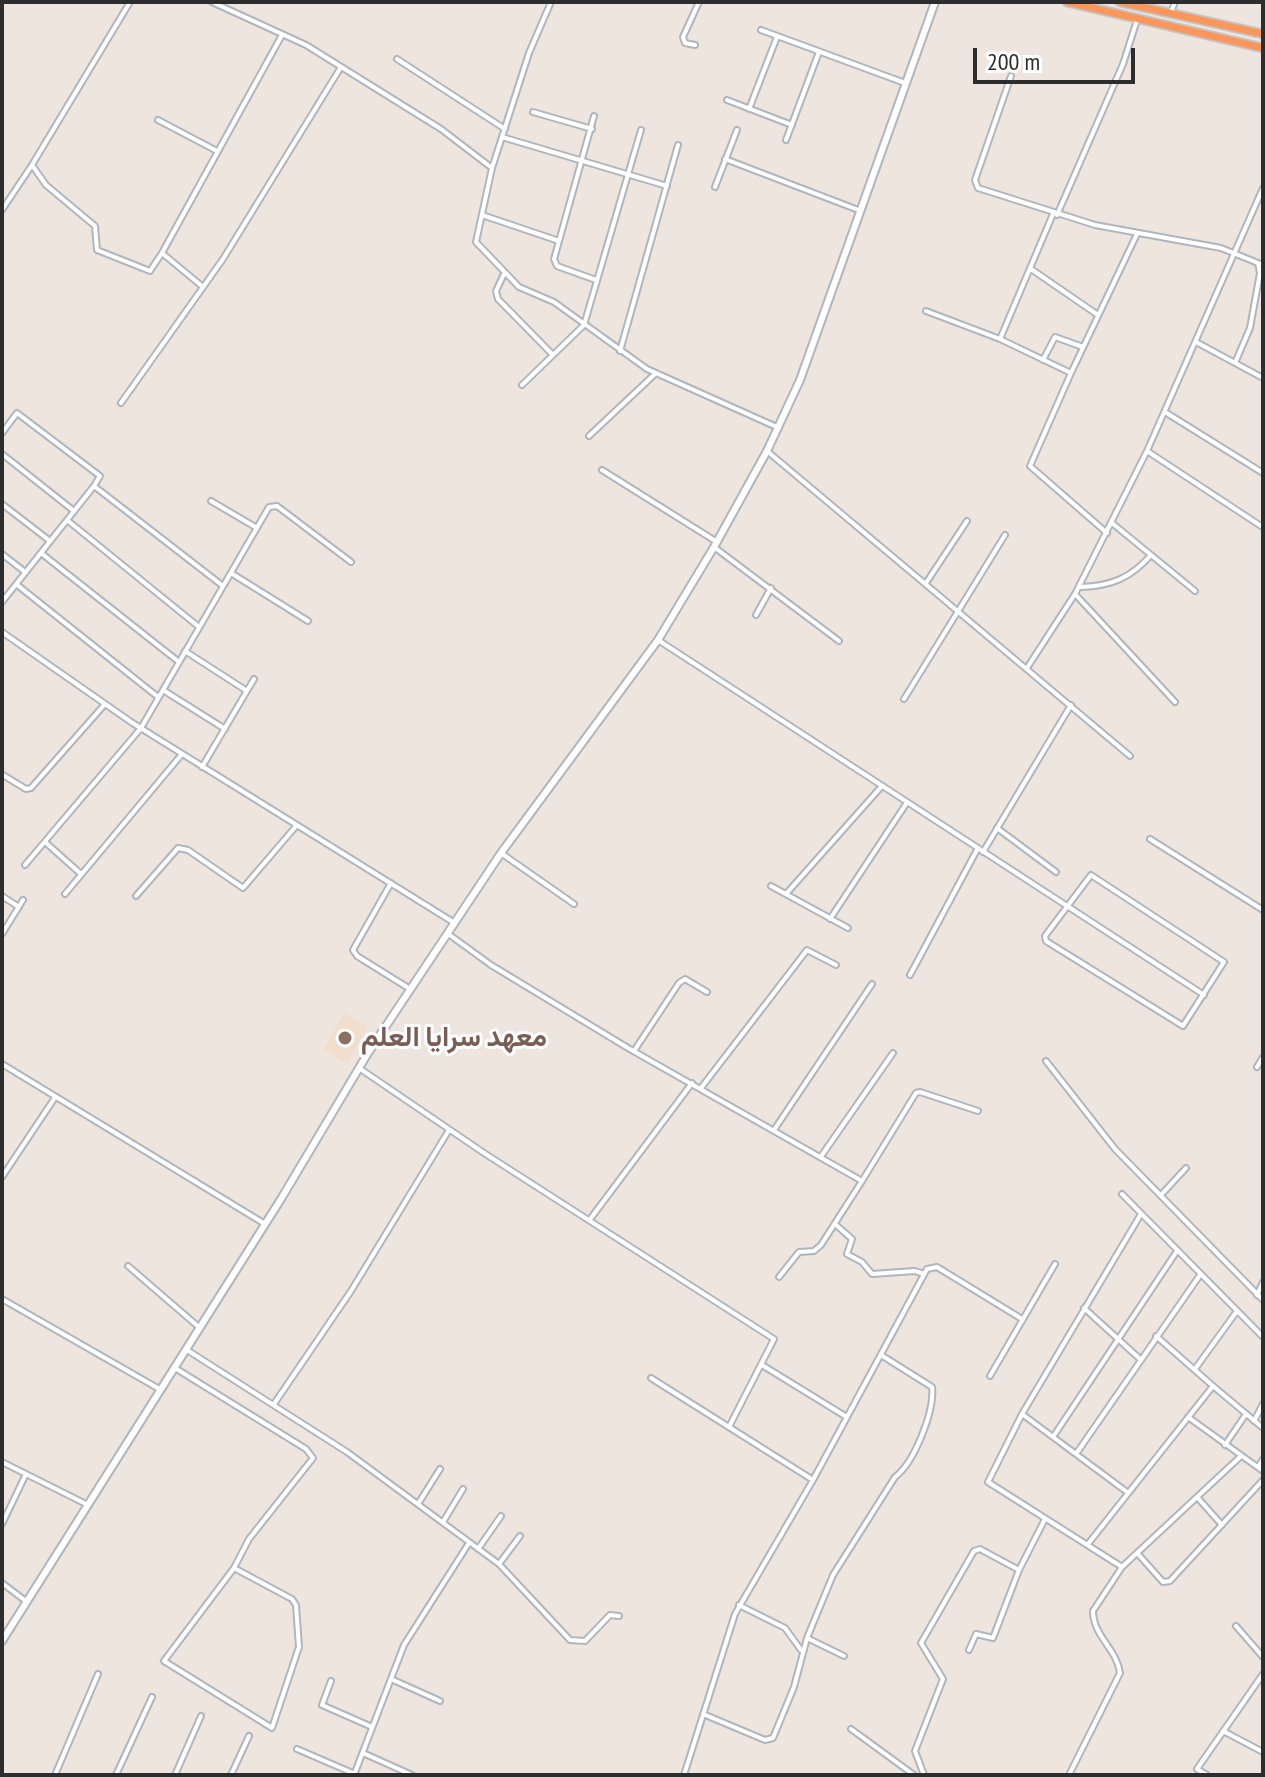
<!DOCTYPE html>
<meta charset="utf-8">
<style>
body{margin:0}
#map{position:relative;width:1265px;height:1777px;overflow:hidden;background:#efe5df;font-family:"PT Sans Narrow",sans-serif}
canvas{display:block}
.frame{position:absolute;inset:0;border:4px solid #2d2d2d;pointer-events:none}
.scale{position:absolute;left:973px;top:48px;width:162px;height:36px;box-sizing:border-box;border:4px solid #2d2d2d;border-top:0;padding-left:10px;font-size:24px;line-height:28px;white-space:nowrap;color:#2d2d2d;-webkit-text-stroke:6px #fff;paint-order:stroke}
</style>
<div id="map">
<canvas width="1265" height="1777"></canvas>
<div class="frame"></div>
<div class="scale">200 m</div>
</div>
<script>
const g = document.querySelector('canvas').getContext('2d');
g.lineJoin = 'round';
function fillPath(path, color) { g.fillStyle = color; g.fill(path, 'evenodd'); }
function trace(path, color, width, dash) { g.strokeStyle = color; g.lineWidth = width; g.lineCap = dash ? 'butt' : 'round'; g.setLineDash(dash || []); g.stroke(path); }
function write(font, color, halo, rows, align = 'center') {
  g.font = font + ' "PT Sans Narrow",Vazirmatn,sans-serif'; g.lineWidth = 6; g.setLineDash([]); g.textBaseline = 'middle'; g.strokeStyle = halo; g.fillStyle = color; for (const [text, x, y, turn = 0] of rows) {
    g.save(); g.translate(x, y); g.rotate((+turn || 0) * Math.PI / 180); g.textAlign = isNaN(turn) ? turn : align; if (halo) g.strokeText(text, 0, 0); g.fillText(text, 0, 0); g.restore();
  }
}
const education = new Path2D(`
 M 344,1013 L 368,1026 L 347,1064 L 323,1050 Z`);
const minor = new Path2D(`
 M 212,2 L 306,45 L 441,129 L 492,168
 M 551,2 L 529,53 L 492,168 L 476,242 L 519,287 L 554,302 L 647,369 L 779,428
 M 1171,12 L 1175,2
 M 761,30 L 905,83
 M 695,45 L 685,43 L 683,37 L 699,2
 M 397,59 L 505,129
 M 1011,76 L 975,180 L 978,188 L 1095,225 L 1221,248 L 1263,265
 M 727,100 L 792,125
 M 749,109 L 777,37
 M 533,112 L 592,129
 M 594,116 L 554,259 L 557,266 L 596,280
 M 158,120 L 217,151
 M 502,137 L 667,186
 M 786,140 L 819,52
 M 725,159 L 861,211
 M 32,165 L 130,2
 M 715,187 L 737,130
 M 2,210 L 32,165 L 46,185 L 95,226 L 97,250 L 150,271 L 162,253
 M 482,215 L 559,241
 M 1057,215 L 1123,64 L 1137,20
 M 1031,269 L 1098,315
 M 504,274 L 496,291 L 498,299 L 553,355
 M 203,287 L 162,253 L 282,35
 M 926,311 L 1000,339 L 1053,214
 M 1000,339 L 1071,373 L 1137,234
 M 1196,342 L 1263,378
 M 620,351 L 678,145
 M 1043,360 L 1055,337 L 1083,347
 M 1235,363 L 1250,328 L 1260,273 L 1258,263
 M 1071,373 L 1030,466 L 1107,533
 M 522,385 L 584,325 L 641,130
 M 121,403 L 223,259 L 341,67
 M 1165,412 L 1263,473
 M 2,433 L 17,413 L 100,476 L 94,486
 M 589,436 L 656,373
 M 767,451 L 1130,756
 M 1147,451 L 1261,526
 M 2,454 L 74,511
 M 602,470 L 717,542
 M 211,501 L 257,528
 M 2,504 L 50,541
 M 67,520 L 199,627
 M 1112,523 L 1195,591
 M 714,547 L 839,641
 M 41,553 L 179,662
 M 2,554 L 25,572
 M 231,573 L 308,621
 M 926,583 L 967,521
 M 16,584 L 158,697
 M 1081,587 C 1111,586 1131,578 1151,555
 M 1075,594 L 1147,451 L 1263,188
 M 2,602 L 94,486 L 223,586
 M 756,615 L 771,588
 M 2,632 L 131,722 L 453,922
 M 658,640 L 1204,995
 M 185,651 L 247,691
 M 1027,668 L 1075,594 L 1175,702
 M 163,690 L 225,729
 M 904,699 L 1005,535
 M 202,767 L 254,679
 M 3,775 L 26,789 L 31,788 L 105,704
 M 997,828 L 1056,872
 M 1150,839 L 1263,910
 M 45,842 L 81,874
 M 983,852 L 1071,705
 M 501,853 L 574,904
 M 25,865 L 141,728 L 269,507 L 277,506 L 351,562
 M 1091,875 L 1224,962 L 1183,1026 L 1046,941 L 1045,936 Z
 M 391,883 L 353,950 L 357,956 L 410,989
 M 771,886 L 848,928
 M 65,894 L 182,754
 M 786,894 L 881,787
 M 2,896 L 19,907
 M 136,896 L 178,848 L 188,850 L 243,888 L 297,825
 M 830,919 L 906,804
 M 447,933 L 491,965 L 628,1048 L 862,1181 L 916,1093 L 920,1092 L 978,1111
 M 2,934 L 23,900
 M 910,975 L 978,848
 M 634,1051 L 679,983 L 685,979 L 707,992
 M 1046,1061 L 1115,1149 L 1263,1300
 M 2,1064 L 265,1224
 M 1257,1067 L 1263,1057
 M 359,1068 L 484,1153 L 774,1339 L 729,1427
 M 701,1088 L 807,950 L 836,965
 M 774,1130 L 872,984
 M 822,1155 L 893,1053
 M 2,1177 L 54,1099
 M 1122,1194 L 1263,1337
 M 1161,1195 L 1186,1168
 M 591,1218 L 692,1083
 M 835,1224 L 852,1239 L 847,1254 L 862,1262 L 872,1274 L 915,1271 L 924,1274
 M 128,1266 L 200,1328
 M 779,1277 L 799,1252 L 814,1251 L 821,1245 L 862,1181
 M 1257,1295 L 1263,1282
 M 2,1299 L 161,1390
 M 1084,1308 L 1140,1359
 M 187,1350 L 347,1452 L 499,1564 L 570,1640 L 585,1641 L 610,1615 L 619,1616
 M 762,1365 L 845,1416
 M 175,1368 L 306,1449 L 313,1458 L 249,1539 L 234,1568 L 164,1661 L 272,1728 L 299,1647 L 296,1605 L 292,1599 L 234,1568
 M 1195,1369 L 1237,1311
 M 990,1376 L 1055,1264
 M 651,1378 L 813,1480
 M 1213,1386 L 1263,1428
 M 274,1404 L 351,1291 L 449,1130
 M 1022,1414 L 988,1482 L 1122,1567
 M 1188,1417 L 1263,1471
 M 1254,1421 L 1263,1404
 M 1053,1437 L 1177,1251
 M 1225,1445 L 1246,1414
 M 1076,1454 L 1200,1275
 M 2,1462 L 88,1505
 M 1258,1467 L 1263,1459
 M 1127,1492 L 1022,1414 L 1141,1214
 M 1197,1497 L 1222,1525
 M 418,1504 L 440,1469
 M 443,1522 L 463,1489
 M 2,1524 L 26,1474
 M 1088,1544 L 1213,1386 L 1156,1336
 M 478,1549 L 501,1516
 M 1138,1554 L 1163,1582 L 1170,1581 L 1263,1480
 M 499,1564 L 520,1536
 M 2,1583 L 27,1602
 M 739,1605 L 785,1628 L 801,1650
 M 1236,1626 L 1263,1657
 M 969,1650 L 976,1634 L 993,1638 L 1019,1570
 M 844,1656 L 807,1638 L 833,1575 L 895,1477 C 914,1463 935,1411 932,1387 L 881,1355
 M 391,1679 L 440,1701
 M 331,1681 L 322,1705 L 372,1727
 M 703,1714 L 765,1740 L 773,1738 L 794,1687 L 807,1638
 M 851,1729 L 914,1775
 M 1223,1731 L 1263,1752
 M 297,1749 L 355,1774
 M 363,1753 L 412,1775
 M 55,1775 L 98,1674
 M 116,1775 L 152,1697
 M 175,1775 L 201,1716
 M 231,1775 L 249,1736
 M 354,1775 L 404,1645 L 469,1543
 M 684,1775 L 735,1614 L 813,1480 L 927,1269 L 937,1267 L 1022,1319
 M 924,1775 L 915,1751 L 943,1679 L 921,1643 L 974,1551 L 980,1549 L 1019,1570 L 1045,1519
 M 1069,1775 L 1120,1673 C 1117,1649 1093,1636 1093,1611 L 1122,1567 L 1241,1456
 M 1207,1775 L 1197,1769 L 1263,1674`);
const secondary = new Path2D(`
 M 2,1641 L 281,1199 L 368,1053 L 501,853 L 658,640 L 714,547 L 767,451 L 800,380 L 935,2`);
const trunk = new Path2D(`
 M 1067,2 L 1263,48
 M 1120,2 L 1263,34`);
const markers = [
 [345,1038,8,"#8d6e63"]
];
const educationNames = [
 ["معهد سرايا العلم",361,1038]
];
fillPath(education, '#f1dece');
trace(minor, '#afb6bd', 8);
trace(secondary, '#afb6bd', 10);
trace(trunk, '#c4c4c4', 11);
trace(minor, '#fff', 4);
trace(secondary, '#fff', 6);
trace(trunk, '#fc965a', 7);
for (const [x, y, r, color] of markers) { const dot = new Path2D(); dot.arc(x, y, r, 0, 2 * Math.PI); g.fillStyle = color; g.fill(dot); trace(dot, '#fff', 3); }
write('bold 28px', '#785e54', '#fff', educationNames, 'left');
</script>
